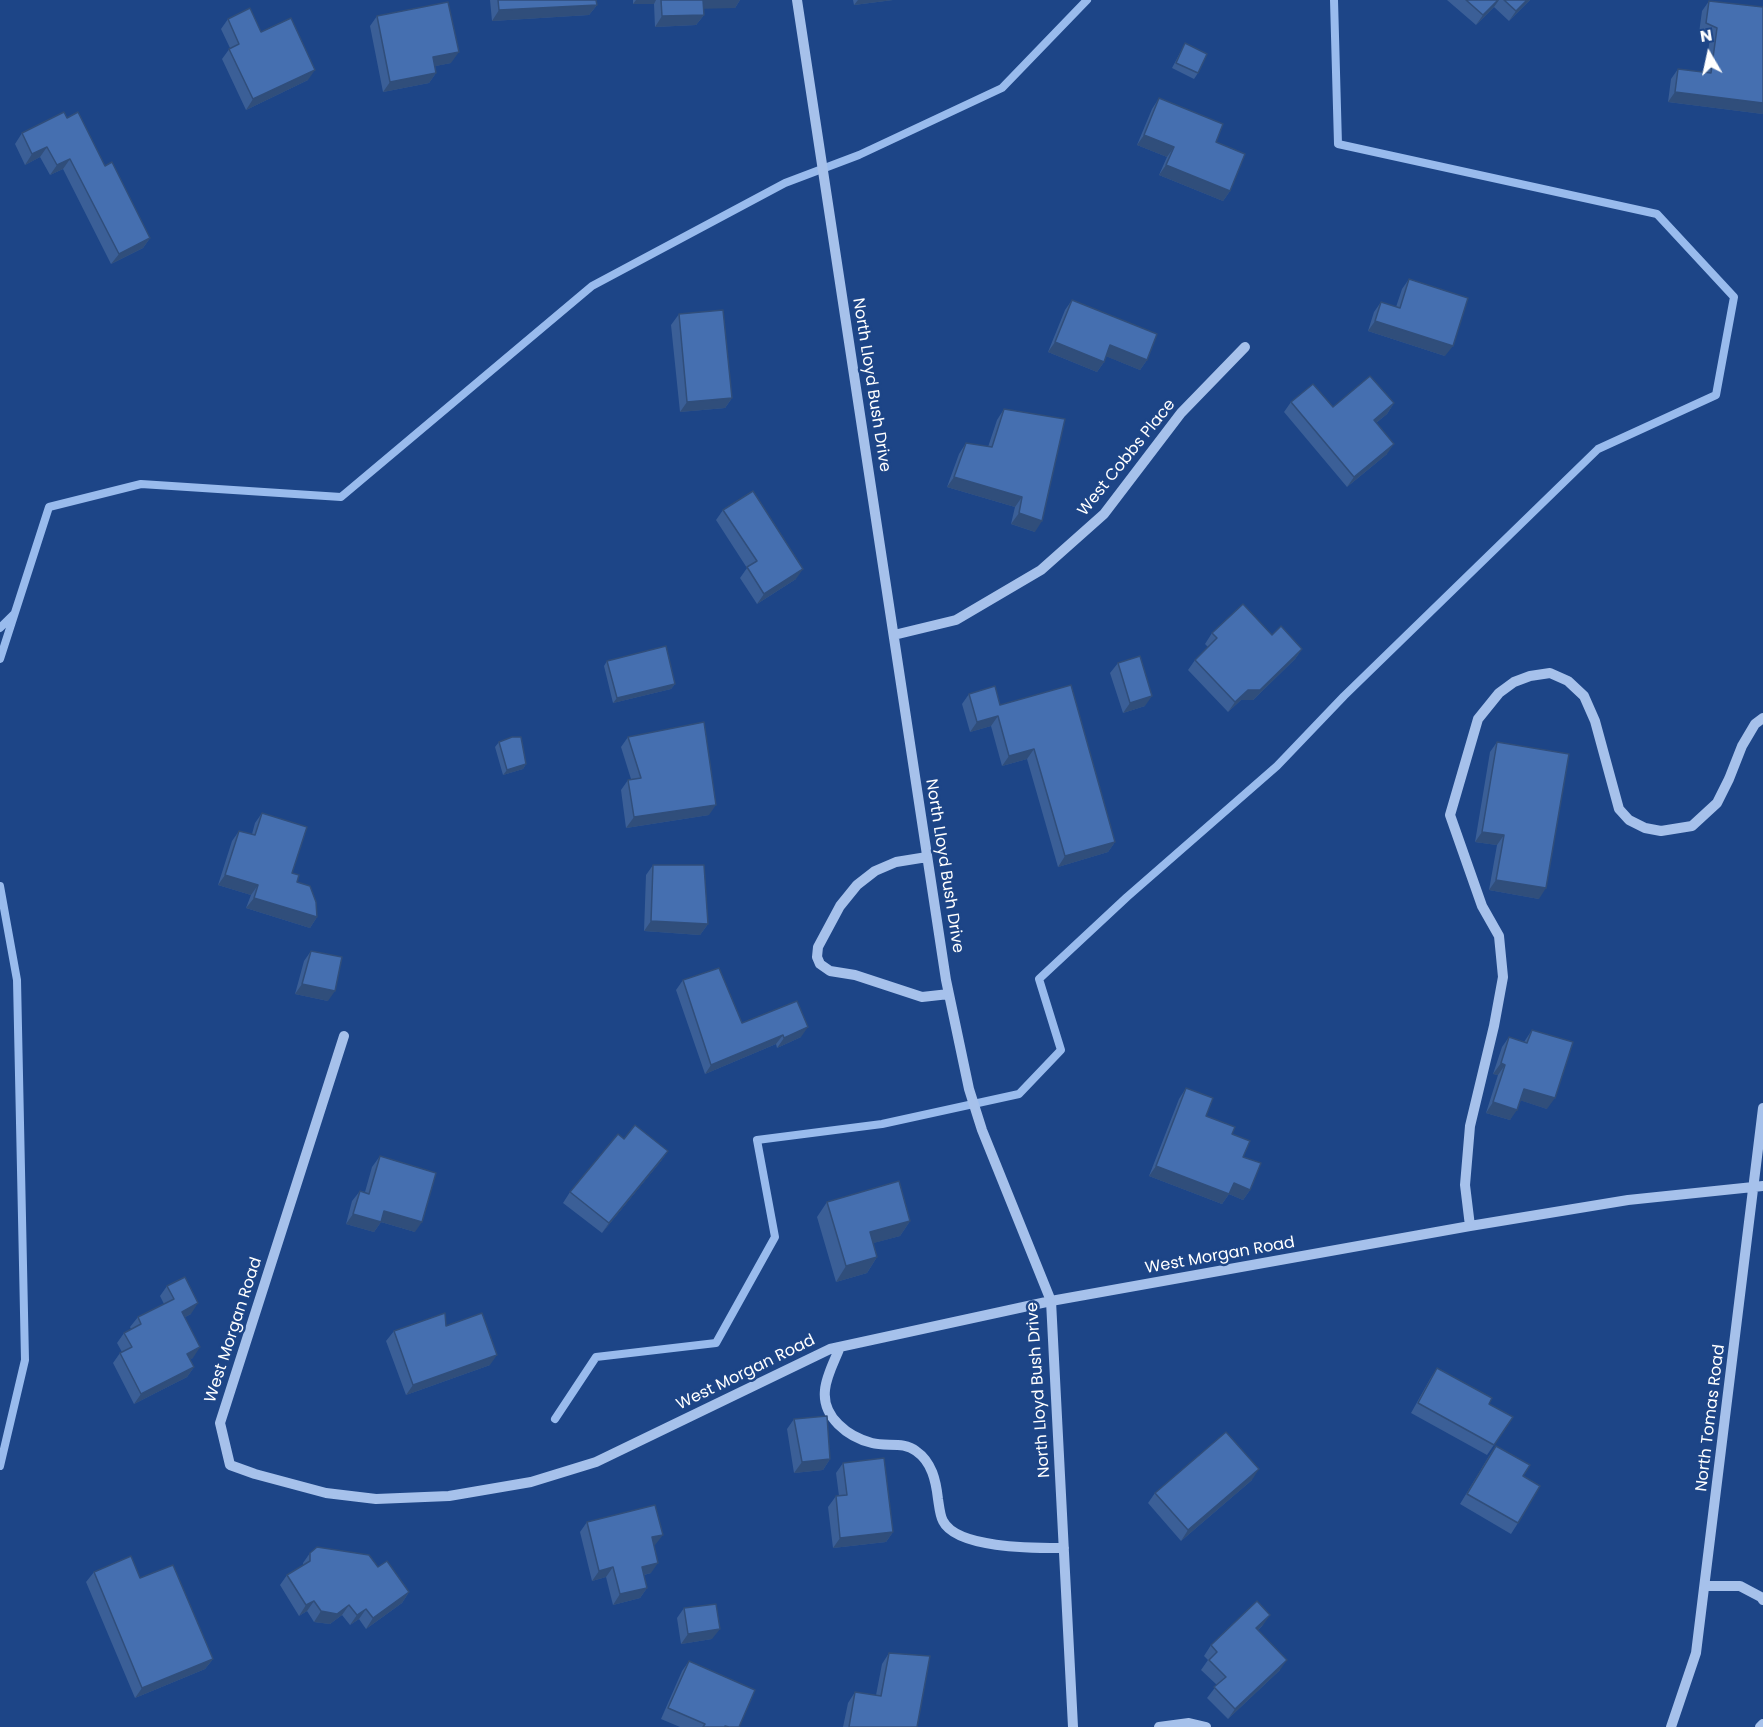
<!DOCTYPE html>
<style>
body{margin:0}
#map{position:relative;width:1763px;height:1727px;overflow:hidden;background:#1d4587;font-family:Poppins,sans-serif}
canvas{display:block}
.north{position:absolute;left:1679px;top:24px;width:60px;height:60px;-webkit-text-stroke:4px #1d4587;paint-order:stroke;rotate:351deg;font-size:16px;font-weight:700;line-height:24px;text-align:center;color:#fff}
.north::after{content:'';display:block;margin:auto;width:21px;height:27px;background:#fff;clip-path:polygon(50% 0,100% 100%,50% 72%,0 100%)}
</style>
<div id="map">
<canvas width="1763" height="1727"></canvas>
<div class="north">N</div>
</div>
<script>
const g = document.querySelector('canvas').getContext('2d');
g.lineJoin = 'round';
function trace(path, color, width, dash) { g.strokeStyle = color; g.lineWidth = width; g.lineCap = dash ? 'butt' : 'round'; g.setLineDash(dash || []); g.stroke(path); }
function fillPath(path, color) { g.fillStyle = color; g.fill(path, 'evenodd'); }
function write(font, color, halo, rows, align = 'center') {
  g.font = font + ' Poppins,sans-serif'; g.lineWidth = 5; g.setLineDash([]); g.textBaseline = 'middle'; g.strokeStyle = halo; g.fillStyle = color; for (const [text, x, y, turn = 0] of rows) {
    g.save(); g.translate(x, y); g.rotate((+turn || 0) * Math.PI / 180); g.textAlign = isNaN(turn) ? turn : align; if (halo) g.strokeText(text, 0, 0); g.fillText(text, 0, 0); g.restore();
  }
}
const stream = new Path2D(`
 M 0,628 L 14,614
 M 0,659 L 49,507 L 141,484 L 341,497 L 592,286 L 785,183 L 859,155 L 1002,88 L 1087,0
 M 0,886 L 17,980 L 25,1360 L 0,1466
 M 555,1419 L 596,1357 L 716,1343 L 775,1237 L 757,1140 L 882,1124 L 1019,1094 L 1061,1050 L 1039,979 L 1127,897 L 1277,766 L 1344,696 L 1598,449 L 1716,395 L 1734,297 L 1657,214 L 1338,144 L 1334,0`);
const minor = new Path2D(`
 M 797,0 L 946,980 L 969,1089 L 982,1130 L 1051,1301 L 1073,1727
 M 894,635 L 956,620 L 1041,570 L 1104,514 L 1181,413 L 1245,347
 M 927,857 L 896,862 L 875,871 L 857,885 L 840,906 L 818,947 L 817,957 L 820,964 L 830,971 L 855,975 L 922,997 L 949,994
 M 344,1036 L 220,1423 L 230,1465 L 255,1474 L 326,1493 L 376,1499 L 449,1496 L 531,1482 L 596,1462 L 830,1349 L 1051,1301 L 1470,1226 L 1628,1200 L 1763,1186
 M 1470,1226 L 1465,1185 L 1470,1126 L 1494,1026 L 1503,977 L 1499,936 L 1482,906 L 1450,815 L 1478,719 L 1499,693 L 1514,682 L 1530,676 L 1550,673 L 1568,681 L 1584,696 L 1595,721 L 1619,809 L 1629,820 L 1645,828 L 1661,831 L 1692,826 L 1717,803 L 1729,779 L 1742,746 L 1755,724 L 1763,718
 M 840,1347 C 835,1360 826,1376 825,1390 C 822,1417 848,1437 872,1443 C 886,1447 904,1441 916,1451 C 932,1462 936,1481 938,1499 C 939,1505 940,1516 943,1521 C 957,1549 1036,1548 1064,1548
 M 1706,1586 L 1740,1586 L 1761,1597 L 1763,1600
 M 1159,1727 L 1189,1723 L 1206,1727
 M 1671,1727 L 1696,1653 L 1763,1108
 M 1760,1727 L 1763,1724`);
const wall = new Path2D(`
 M 490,0 L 596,0 L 597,5 L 589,15 L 492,21 Z
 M 633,0 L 740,0 L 735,8 L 704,8 L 704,15 L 696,25 L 655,27 L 654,4 L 633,4 Z
 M 853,0 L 893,0 L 854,5 Z
 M 1447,0 L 1530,0 L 1509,21 L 1494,7 L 1476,25 Z
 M 1709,1 L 1763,114 L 1668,102 L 1671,79 L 1678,69 L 1705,72 L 1710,38 L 1699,33 L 1702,11 Z
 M 377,16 L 451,63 L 435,66 L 436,73 L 429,83 L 383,92 L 370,26 Z
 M 228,19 L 261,32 L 308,80 L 246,110 L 222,59 L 230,48 L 221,29 Z
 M 1185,43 L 1198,73 L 1194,79 L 1172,68 L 1182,49 Z
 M 1159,98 L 1216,142 L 1230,191 L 1223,201 L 1159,175 L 1167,157 L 1137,145 L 1152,109 Z
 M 67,118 L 105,166 L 150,238 L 143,248 L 111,264 L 63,169 L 50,175 L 40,157 L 25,165 L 15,144 L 22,133 Z
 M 1409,279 L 1445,356 L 1368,331 L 1374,312 L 1381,302 L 1396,307 L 1402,289 Z
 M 1072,300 L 1147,360 L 1140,370 L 1106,356 L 1104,362 L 1097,372 L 1048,352 L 1065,310 Z
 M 679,314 L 732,398 L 725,408 L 680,412 L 671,325 Z
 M 1291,402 L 1333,407 L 1394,403 L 1387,414 L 1376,423 L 1387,454 L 1347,487 L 1284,412 Z
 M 1004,409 L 1035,532 L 1011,524 L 1015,507 L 947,487 L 959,454 L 966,443 L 988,447 L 997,420 Z
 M 723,510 L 796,579 L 757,604 L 740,578 L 747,568 L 716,520 Z
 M 1212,633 L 1272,635 L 1302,649 L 1295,659 L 1253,700 L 1241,700 L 1228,712 L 1188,670 L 1195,660 L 1208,647 L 1205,644 Z
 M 607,661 L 675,684 L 671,689 L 613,703 L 604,666 Z
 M 1118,663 L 1145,706 L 1123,713 L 1110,673 Z
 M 969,694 L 1000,705 L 1115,842 L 1108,852 L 1058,867 L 1027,759 L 1002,766 L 991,726 L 970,732 L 962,704 Z
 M 628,737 L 709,815 L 626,828 L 621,790 L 628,780 L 631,779 L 621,747 Z
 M 499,742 L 526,764 L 523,769 L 503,775 L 495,747 Z
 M 1497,742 L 1539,899 L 1489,890 L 1497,845 L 1475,842 L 1490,752 Z
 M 262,813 L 297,882 L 317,917 L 310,928 L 246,908 L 251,895 L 218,885 L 232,841 L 239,831 L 252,834 L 255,823 Z
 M 653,865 L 708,924 L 700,935 L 644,931 L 646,875 Z
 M 311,951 L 328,1001 L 295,994 L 304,961 Z
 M 683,980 L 742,1023 L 801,1037 L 777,1048 L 776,1044 L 705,1074 L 676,990 Z
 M 1532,1030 L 1547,1109 L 1520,1100 L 1510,1120 L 1486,1113 L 1498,1075 L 1493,1074 L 1502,1047 L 1509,1037 L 1524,1042 Z
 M 1186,1088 L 1206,1116 L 1232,1134 L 1243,1157 L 1250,1190 L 1243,1200 L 1229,1194 L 1222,1204 L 1149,1176 L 1179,1099 Z
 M 624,1139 L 668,1151 L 661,1161 L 602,1233 L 563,1203 L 570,1192 Z
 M 380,1156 L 415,1232 L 381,1222 L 374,1232 L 346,1224 L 352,1201 L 360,1191 L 365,1192 L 372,1167 Z
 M 827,1202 L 910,1221 L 900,1236 L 873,1243 L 877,1257 L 867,1273 L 836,1282 L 817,1217 Z
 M 167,1286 L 191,1314 L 185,1317 L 193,1358 L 190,1359 L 194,1367 L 187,1377 L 134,1404 L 113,1363 L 120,1353 L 122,1352 L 117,1343 L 124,1333 L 131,1329 L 130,1327 L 138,1317 L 164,1304 L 160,1296 Z
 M 446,1326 L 490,1365 L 406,1395 L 386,1341 L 394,1331 Z
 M 1437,1368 L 1489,1404 L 1513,1417 L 1487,1455 L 1411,1413 L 1430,1379 Z
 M 794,1419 L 830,1459 L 823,1470 L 794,1473 L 787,1429 Z
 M 1496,1446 L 1523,1476 L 1518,1523 L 1511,1534 L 1460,1504 L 1489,1456 Z
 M 843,1463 L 893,1532 L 886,1542 L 833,1548 L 828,1507 L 836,1496 L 839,1496 L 836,1473 Z
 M 1252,1480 L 1181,1541 L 1148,1503 L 1155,1493 Z
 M 587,1522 L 655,1545 L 654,1545 L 651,1573 L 644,1575 L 647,1588 L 640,1598 L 613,1605 L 606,1577 L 592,1581 L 580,1532 Z
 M 310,1553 L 378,1567 L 409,1592 L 402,1603 L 366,1629 L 359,1619 L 350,1625 L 342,1615 L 330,1624 L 314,1622 L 307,1611 L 299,1616 L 280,1585 L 287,1575 L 303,1565 L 303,1563 Z
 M 94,1572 L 140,1578 L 213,1659 L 205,1669 L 135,1698 L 86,1582 Z
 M 684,1608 L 712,1639 L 681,1644 L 677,1618 Z
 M 1263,1625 L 1258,1630 L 1280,1670 L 1228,1719 L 1207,1698 L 1217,1685 L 1201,1670 L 1208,1660 L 1204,1656 L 1211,1645 Z
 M 889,1653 L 917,1727 L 843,1727 L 848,1703 L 855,1692 L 876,1695 L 882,1664 Z
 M 689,1661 L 739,1727 L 680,1727 L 661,1719 L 682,1671 Z`);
const shadedWall = new Path2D(`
 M 636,0 L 656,0 L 654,4 L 633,4 Z
 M 702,0 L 740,0 L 735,8 L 696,9 Z
 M 858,0 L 893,0 L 854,5 Z
 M 1498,0 L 1499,0 L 1494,7 L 1476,25 L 1483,15 Z
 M 1527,0 L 1530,0 L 1509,21 L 1516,11 Z
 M 597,5 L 589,15 L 492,21 L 499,10 Z
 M 704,15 L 696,25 L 655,27 L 662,16 Z
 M 459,52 L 451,63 L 426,68 L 433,57 Z
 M 315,70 L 308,80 L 246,110 L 253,99 Z
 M 436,73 L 429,83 L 383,92 L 390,82 Z
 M 1675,92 L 1763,103 L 1763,114 L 1668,102 Z
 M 1144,135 L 1174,147 L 1167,157 L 1137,145 Z
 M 47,147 L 40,157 L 25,165 L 32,154 Z
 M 70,159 L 63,169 L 50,175 L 57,165 Z
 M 1166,165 L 1230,191 L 1223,201 L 1159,175 Z
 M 150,238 L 143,248 L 111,264 L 119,254 Z
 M 1375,321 L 1453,346 L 1445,356 L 1368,331 Z
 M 1055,342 L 1104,362 L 1097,372 L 1048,352 Z
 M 1110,345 L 1147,360 L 1140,370 L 1103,355 Z
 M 732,398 L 725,408 L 680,412 L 687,402 Z
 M 1394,403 L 1387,414 L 1367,430 L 1374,420 Z
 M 1394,444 L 1387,454 L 1347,487 L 1354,477 Z
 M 954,477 L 1022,497 L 1015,507 L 947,487 Z
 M 1019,513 L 1042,521 L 1035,532 L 1011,524 Z
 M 803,569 L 796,579 L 757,604 L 764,594 Z
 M 1302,649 L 1295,659 L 1253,700 L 1241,700 L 1228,712 L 1235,702 L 1248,690 Z
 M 675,684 L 671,689 L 613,703 L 617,698 Z
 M 1152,696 L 1145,706 L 1123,713 L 1130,703 Z
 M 998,716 L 991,726 L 970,732 L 977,722 Z
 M 1034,749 L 1027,759 L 1002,766 L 1009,756 Z
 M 526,764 L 523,769 L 503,775 L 507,770 Z
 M 716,805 L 709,815 L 626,828 L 634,817 Z
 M 1482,832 L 1504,835 L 1497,845 L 1475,842 Z
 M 1115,842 L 1108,852 L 1058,867 L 1065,856 Z
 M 225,875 L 258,885 L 251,895 L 218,885 Z
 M 1496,880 L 1546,888 L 1539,899 L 1489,890 Z
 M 254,898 L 317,917 L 310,928 L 246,908 Z
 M 651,921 L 708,924 L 700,935 L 644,931 Z
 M 302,984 L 335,991 L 328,1001 L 295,994 Z
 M 808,1027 L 801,1037 L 777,1048 L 784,1038 Z
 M 783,1035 L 776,1044 L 705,1074 L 711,1065 Z
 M 1501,1063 L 1505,1065 L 1498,1075 L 1493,1074 Z
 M 1524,1089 L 1555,1098 L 1547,1109 L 1516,1099 Z
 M 1493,1102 L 1517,1110 L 1510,1120 L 1486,1113 Z
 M 668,1151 L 661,1161 L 602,1233 L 609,1223 Z
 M 1156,1166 L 1234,1183 L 1250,1190 L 1243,1200 L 1229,1194 L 1222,1204 L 1149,1176 Z
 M 384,1211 L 422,1222 L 415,1232 L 381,1222 L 374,1232 L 346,1224 L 353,1214 Z
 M 910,1221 L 900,1236 L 859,1247 L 870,1232 Z
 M 877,1257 L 867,1273 L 836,1282 L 846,1266 Z
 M 198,1303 L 191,1314 L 175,1322 L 182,1312 Z
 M 200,1347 L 193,1358 L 180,1364 L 187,1354 Z
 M 497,1355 L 490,1365 L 406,1395 L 413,1385 Z
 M 194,1367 L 187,1377 L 134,1404 L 141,1394 Z
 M 830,1459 L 823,1470 L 794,1473 L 802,1462 Z
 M 1259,1469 L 1252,1480 L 1181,1541 L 1188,1530 Z
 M 893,1532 L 886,1542 L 833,1548 L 840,1538 Z
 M 663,1535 L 655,1545 L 645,1547 L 652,1537 Z
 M 658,1563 L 651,1573 L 635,1577 L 642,1567 Z
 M 613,1567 L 606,1577 L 592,1581 L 599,1571 Z
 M 647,1588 L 640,1598 L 613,1605 L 620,1594 Z
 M 409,1592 L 402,1603 L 366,1629 L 373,1618 Z
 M 314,1601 L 307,1611 L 299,1616 L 306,1605 Z
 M 349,1605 L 342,1615 L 330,1624 L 314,1622 L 321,1611 Z
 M 366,1609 L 359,1619 L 350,1625 L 357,1615 Z
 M 1270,1615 L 1263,1625 L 1249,1638 L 1256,1628 Z
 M 720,1629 L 712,1639 L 681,1644 L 688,1634 Z
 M 213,1659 L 205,1669 L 135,1698 L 142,1688 Z
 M 1287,1660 L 1280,1670 L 1228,1719 L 1235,1709 Z`);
const building = new Path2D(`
 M 498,0 L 596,0 L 597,5 L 499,10 Z
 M 661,0 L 703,0 L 704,15 L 662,16 Z
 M 1466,0 L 1498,0 L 1483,15 Z
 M 1504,0 L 1527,0 L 1516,11 Z
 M 1709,1 L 1763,7 L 1763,103 L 1675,92 L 1678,69 L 1711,73 L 1717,28 L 1706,23 Z
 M 448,2 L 459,52 L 433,57 L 436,73 L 390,82 L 377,16 Z
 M 250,8 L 261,32 L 291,18 L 315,70 L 253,99 L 229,49 L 239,44 L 228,19 Z
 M 1185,43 L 1207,54 L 1198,73 L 1176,63 Z
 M 1159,98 L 1223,124 L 1216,142 L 1245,154 L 1230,191 L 1166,165 L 1174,147 L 1144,135 Z
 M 64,112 L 67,118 L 78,112 L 105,166 L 112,162 L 150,238 L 119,254 L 70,159 L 57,165 L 47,147 L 32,154 L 22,133 Z
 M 1409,279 L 1468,298 L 1453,346 L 1375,321 L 1381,302 L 1400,308 Z
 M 1072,300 L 1157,334 L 1147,360 L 1110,345 L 1104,362 L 1055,342 Z
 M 723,310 L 732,398 L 687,402 L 679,314 Z
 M 1370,376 L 1394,403 L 1374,420 L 1394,444 L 1354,477 L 1291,402 L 1313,384 L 1333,407 Z
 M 1004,409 L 1065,419 L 1042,521 L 1019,513 L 1022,497 L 954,477 L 966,443 L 992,447 Z
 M 753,491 L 803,569 L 764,594 L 747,567 L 757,561 L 723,510 Z
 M 1243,604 L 1272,635 L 1281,626 L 1302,649 L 1260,690 L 1248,690 L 1235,702 L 1195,660 L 1217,638 L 1212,633 Z
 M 666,646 L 675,684 L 617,698 L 607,661 Z
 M 1140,656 L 1152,696 L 1130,703 L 1118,663 Z
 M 1071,685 L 1115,842 L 1065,856 L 1034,749 L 1009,756 L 998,716 L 977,722 L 969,694 L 995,686 L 1000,705 Z
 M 704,722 L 716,805 L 634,817 L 628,780 L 641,778 L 628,737 Z
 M 512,737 L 521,737 L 526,764 L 507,770 L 499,742 Z
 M 1497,742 L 1569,754 L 1546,888 L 1496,880 L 1504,835 L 1482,832 Z
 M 262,813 L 307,827 L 292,873 L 299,875 L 297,882 L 310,886 L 316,902 L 317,917 L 254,898 L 258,885 L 225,875 L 239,831 L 255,835 Z
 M 653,865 L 704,865 L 708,924 L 651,921 Z
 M 311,951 L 342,957 L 335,991 L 302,984 Z
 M 719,968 L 742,1023 L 797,1001 L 808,1027 L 784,1038 L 783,1035 L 711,1065 L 683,980 Z
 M 1532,1030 L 1573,1042 L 1555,1098 L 1524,1089 L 1517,1110 L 1493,1102 L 1505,1065 L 1501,1063 L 1509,1037 L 1527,1043 Z
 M 1186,1088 L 1213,1098 L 1206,1116 L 1235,1127 L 1232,1134 L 1250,1141 L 1243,1157 L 1261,1163 L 1250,1190 L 1234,1183 L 1229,1194 L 1156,1166 Z
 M 635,1125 L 668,1151 L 609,1223 L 570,1192 L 618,1134 L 624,1139 Z
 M 380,1156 L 436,1173 L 422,1222 L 384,1211 L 381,1222 L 353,1214 L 360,1191 L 369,1194 Z
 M 899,1181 L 910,1221 L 870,1232 L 877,1257 L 846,1266 L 827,1202 Z
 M 185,1277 L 198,1303 L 182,1312 L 200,1347 L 187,1354 L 194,1367 L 141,1394 L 120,1353 L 132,1347 L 124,1333 L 141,1324 L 138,1317 L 174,1299 L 167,1286 Z
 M 445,1313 L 446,1326 L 482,1313 L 497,1355 L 413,1385 L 394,1331 Z
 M 1437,1368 L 1492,1398 L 1489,1404 L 1513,1417 L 1494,1445 L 1418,1403 Z
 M 827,1416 L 830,1459 L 802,1462 L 794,1419 Z
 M 1226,1432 L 1259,1469 L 1188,1530 L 1155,1493 Z
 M 1496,1446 L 1530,1465 L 1523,1476 L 1540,1486 L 1518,1523 L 1467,1494 Z
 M 884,1458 L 893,1532 L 840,1538 L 836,1496 L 847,1495 L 843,1463 Z
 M 655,1505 L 663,1535 L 652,1537 L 658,1563 L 642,1567 L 647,1588 L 620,1594 L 613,1567 L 599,1571 L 587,1522 Z
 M 317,1547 L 369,1555 L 378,1567 L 387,1561 L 409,1592 L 373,1618 L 366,1609 L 357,1615 L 349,1605 L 337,1614 L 321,1611 L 314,1601 L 306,1605 L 287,1575 L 310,1561 L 310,1553 Z
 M 131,1556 L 140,1578 L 173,1565 L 213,1659 L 142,1688 L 94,1572 Z
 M 1257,1601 L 1270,1615 L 1256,1628 L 1287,1660 L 1235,1709 L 1214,1687 L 1226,1677 L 1209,1660 L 1217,1652 L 1211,1645 Z
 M 716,1604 L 720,1629 L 688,1634 L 684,1608 Z
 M 889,1653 L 930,1656 L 917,1727 L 849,1727 L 855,1692 L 881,1696 Z
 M 689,1661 L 755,1690 L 739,1727 L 729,1727 L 725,1726 L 725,1727 L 703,1727 L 705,1724 L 668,1708 Z`);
const streetNames = [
 ["North Lloyd Bush Drive",871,385,81],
 ["West Cobbs Place",1127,458,-51],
 ["North Lloyd Bush Drive",944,866,81],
 ["West Morgan Road",1220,1256,-10],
 ["West Morgan Road",234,1330,-72],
 ["West Morgan Road",746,1373,-26],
 ["North Lloyd Bush Drive",1039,1390,-94],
 ["North Tomas Road",1711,1418,-83]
];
trace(stream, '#99bbed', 8);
trace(minor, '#a6c1eb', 10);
fillPath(wall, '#3b5f97');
fillPath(shadedWall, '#304e7b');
fillPath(building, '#456fb0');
trace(building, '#304e7b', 1.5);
write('16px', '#fff', '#1d4587', streetNames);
</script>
